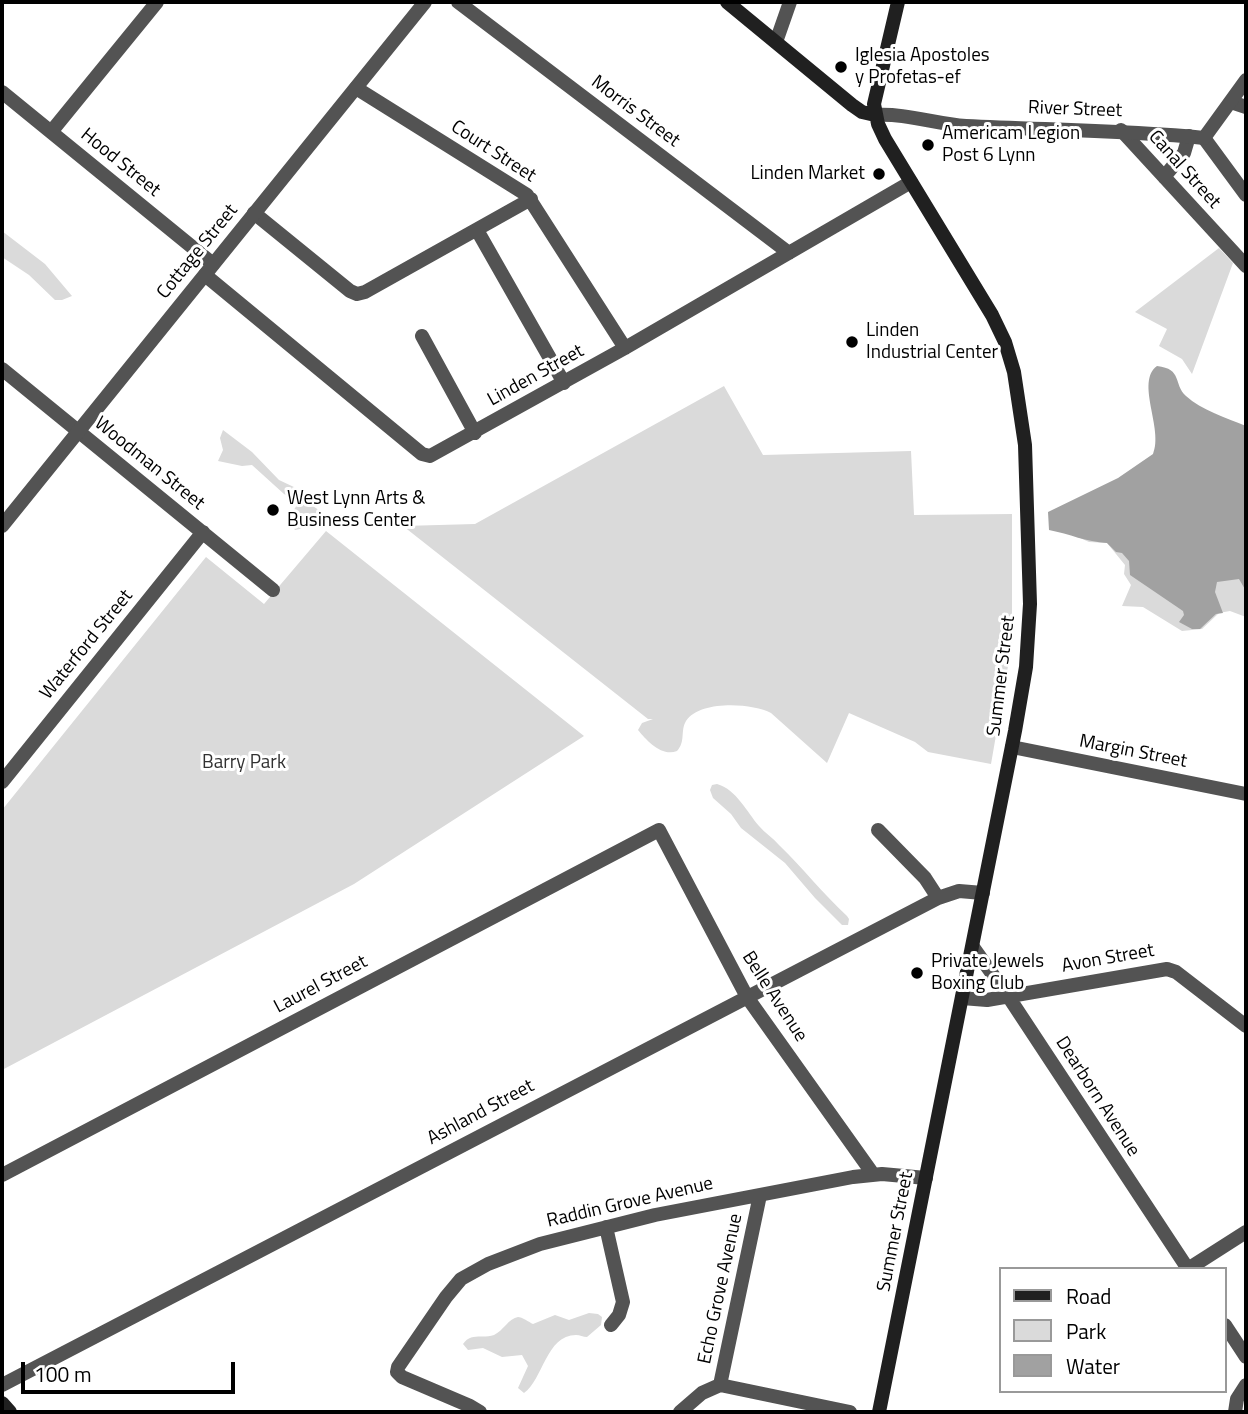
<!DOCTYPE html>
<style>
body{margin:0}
#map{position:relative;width:1248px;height:1414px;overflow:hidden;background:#fff;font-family:"Titillium Web",sans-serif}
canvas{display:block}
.frame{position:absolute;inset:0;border:4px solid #000;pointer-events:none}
.legend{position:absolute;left:999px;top:1267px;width:228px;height:126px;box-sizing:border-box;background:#fff;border:2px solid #999;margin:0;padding:9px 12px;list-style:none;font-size:21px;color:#000}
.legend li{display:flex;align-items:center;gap:14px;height:35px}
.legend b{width:35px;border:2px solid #999}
.scale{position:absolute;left:21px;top:1362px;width:214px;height:32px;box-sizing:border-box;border:4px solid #000;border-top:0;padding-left:9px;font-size:21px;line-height:24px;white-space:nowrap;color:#000;-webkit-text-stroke:5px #fff;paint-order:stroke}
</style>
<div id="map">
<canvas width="1248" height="1414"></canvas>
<div class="frame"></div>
<ul class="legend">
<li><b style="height:9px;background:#202020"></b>Road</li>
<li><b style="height:19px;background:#dadada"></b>Park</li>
<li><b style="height:19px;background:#a1a1a1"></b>Water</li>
</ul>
<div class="scale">100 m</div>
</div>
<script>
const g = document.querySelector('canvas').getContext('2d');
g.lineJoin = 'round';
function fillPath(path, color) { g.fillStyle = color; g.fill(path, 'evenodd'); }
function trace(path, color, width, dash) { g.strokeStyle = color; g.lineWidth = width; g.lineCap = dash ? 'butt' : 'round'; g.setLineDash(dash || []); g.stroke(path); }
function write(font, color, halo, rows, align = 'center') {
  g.font = font + ' "Titillium Web",sans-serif'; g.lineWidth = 6; g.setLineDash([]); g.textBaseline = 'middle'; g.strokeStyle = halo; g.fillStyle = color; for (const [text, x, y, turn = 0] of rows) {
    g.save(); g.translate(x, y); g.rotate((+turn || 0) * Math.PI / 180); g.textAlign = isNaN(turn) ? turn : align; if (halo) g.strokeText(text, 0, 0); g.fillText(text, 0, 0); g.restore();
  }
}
const green = new Path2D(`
 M 2,231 L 45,264 L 72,296 L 62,300 L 55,300 L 29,275 L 2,257 Z
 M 1219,248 L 1233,263 L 1192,374 L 1182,359 L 1159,346 L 1167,329 L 1135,312 Z
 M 724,386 L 763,455 L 911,451 L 914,515 L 1012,514 L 1012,643 L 991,764 L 928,752 L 915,742 L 849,713 L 827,763 L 771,713 C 752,703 700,700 686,721 C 680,731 686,741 677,751 C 662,757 647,741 638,730 L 642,723 L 653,719 L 648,719 L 403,526 L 475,524 Z
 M 223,430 L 252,452 L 279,480 L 296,488 L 307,502 L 329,517 L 330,524 L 325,525 L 315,518 L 300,529 L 295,530 L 288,519 L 297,505 L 293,499 L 284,494 L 252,465 L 242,466 L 218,461 L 223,450 L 220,438 Z
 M 1246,468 L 1246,617 L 1230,611 L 1219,613 L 1202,629 L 1182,631 L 1143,607 L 1122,606 L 1131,585 L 1124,574 L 1125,565 L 1107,543 L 1089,542 L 1069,533 Z
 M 326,531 L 584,736 L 354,884 L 2,1070 L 2,810 L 206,557 L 264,604 Z
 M 717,784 C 736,789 747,812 759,826 C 765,833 773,838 779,845 C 803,868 823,894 847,916 L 849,919 L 848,925 L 842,925 L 815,898 L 785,863 L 741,828 L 731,814 L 713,798 L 710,790 L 712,785 Z
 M 589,1313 L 598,1314 L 602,1317 L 601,1325 L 587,1337 C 583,1337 580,1335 576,1335 C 546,1335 543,1380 524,1393 L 518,1388 L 528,1366 L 522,1355 L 502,1357 L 483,1348 L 468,1350 L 463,1344 C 471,1332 483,1339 494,1335 C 503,1331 509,1318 518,1317 C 522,1317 529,1322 533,1324 L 555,1315 L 569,1320 Z`);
const water = new Path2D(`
 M 1157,366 C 1183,369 1173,384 1186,396 C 1201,410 1227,418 1246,426 L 1246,591 L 1239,579 L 1217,582 L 1215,592 L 1223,613 L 1216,614 L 1200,629 L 1192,629 L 1179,622 L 1184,615 L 1183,611 L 1130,575 L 1129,561 L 1122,553 L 1116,552 L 1107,543 C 1086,542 1070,534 1049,530 L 1048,512 L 1118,478 L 1153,454 C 1164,429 1135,382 1157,366 Z`);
const minor = new Path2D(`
 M 458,2 L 789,253
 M 776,42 L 790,2
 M 356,88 L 527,195 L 625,348
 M 2,92 L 213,264
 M 1231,102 L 1246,107
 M 1121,130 L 1246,266
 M 51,132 L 157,2
 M 1204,138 L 1246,195
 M 1164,177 L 1184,153 L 1189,136
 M 254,213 L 350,291 L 357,294 L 365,292 L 531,199
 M 477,230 L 564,383
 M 205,275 L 422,454 L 430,456 L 625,348 L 911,182
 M 422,336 L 475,433
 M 2,369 L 273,590
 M 1012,747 L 1246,794
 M 2,782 L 203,532
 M 878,830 L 925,878 L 938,898
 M 973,947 L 1008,996 L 1188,1269
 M 962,998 L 987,1000 L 1167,969 L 1176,972 L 1246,1026
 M 2,1175 L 659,830 L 747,997 L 873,1174
 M 606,1227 L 623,1302 L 619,1315 L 611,1325
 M 1188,1269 L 1246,1232
 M 1225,1325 L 1246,1357
 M 2,1385 L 938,898 L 959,891 L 983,893
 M 720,1385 L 760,1195
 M 720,1385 L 850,1412
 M 480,1412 L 470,1406 L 402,1377 L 397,1372 L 398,1367 L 446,1297 L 461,1279 L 488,1264 L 540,1244 L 655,1215 L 853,1177 L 882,1174 L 926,1178
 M 680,1412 L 702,1393 L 720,1385
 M 1235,1412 L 1237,1399 L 1246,1385`);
const tertiary = new Path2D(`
 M 875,115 C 906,113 936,124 966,126 C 1046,130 1125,130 1204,138 L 1246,80
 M 2,526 L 425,2`);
const secondary = new Path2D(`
 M 727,2 L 852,105 L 862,112 L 875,115
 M 2,1403 L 10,1412
 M 879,1412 L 1015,731 L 1026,667 L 1030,604 L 1025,445 L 1014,372 L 1005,342 L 992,315 L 885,139 L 878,124 L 874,104 L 898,2`);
const markers = [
 [841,67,7,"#000"],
 [928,145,7,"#000"],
 [879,174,7,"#000"],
 [852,342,7,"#000"],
 [273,510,7,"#000"],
 [917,973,7,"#000"]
];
const poiNames = [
 ["Iglesia Apostoles",855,56],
 ["y Profetas-ef",855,78],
 ["Americam Legion",942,134],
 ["Post 6 Lynn",942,156],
 ["Linden Market",865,174,"right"],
 ["Linden",866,331],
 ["Industrial Center",866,353],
 ["West Lynn Arts &",287,499],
 ["Business Center",287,521],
 ["Private Jewels",931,962],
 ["Boxing Club",931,984]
];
const streetNames = [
 ["River Street",1075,110,2],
 ["Morris Street",635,112,37],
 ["Court Street",493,152,33],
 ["Hood Street",120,163,39],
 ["Canal Street",1184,170,48],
 ["Cottage Street",198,252,-51],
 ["Linden Street",536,376,-29],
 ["Woodman Street",149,464,39],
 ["Waterford Street",87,645,-51],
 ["Summer Street",1002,676,-83],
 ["Margin Street",1133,752,11],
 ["Avon Street",1108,959,-10],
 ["Laurel Street",321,985,-28],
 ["Belle Avenue",774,997,57],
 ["Dearborn Avenue",1097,1097,57],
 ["Ashland Street",481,1113,-28],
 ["Raddin Grove Avenue",630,1203,-13],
 ["Summer Street",896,1232,-79],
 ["Echo Grove Avenue",721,1289,-78]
];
const parkNames = [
 ["Barry Park",244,763]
];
fillPath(green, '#dadada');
fillPath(water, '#a1a1a1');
trace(minor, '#535353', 14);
trace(tertiary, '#535353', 14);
trace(secondary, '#202020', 14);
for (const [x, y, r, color] of markers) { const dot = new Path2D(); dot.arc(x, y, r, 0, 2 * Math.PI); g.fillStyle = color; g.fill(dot); trace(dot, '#fff', 2.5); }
write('19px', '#000', '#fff', poiNames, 'left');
write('19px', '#000', '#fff', streetNames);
write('19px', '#313131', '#fff', parkNames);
</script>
